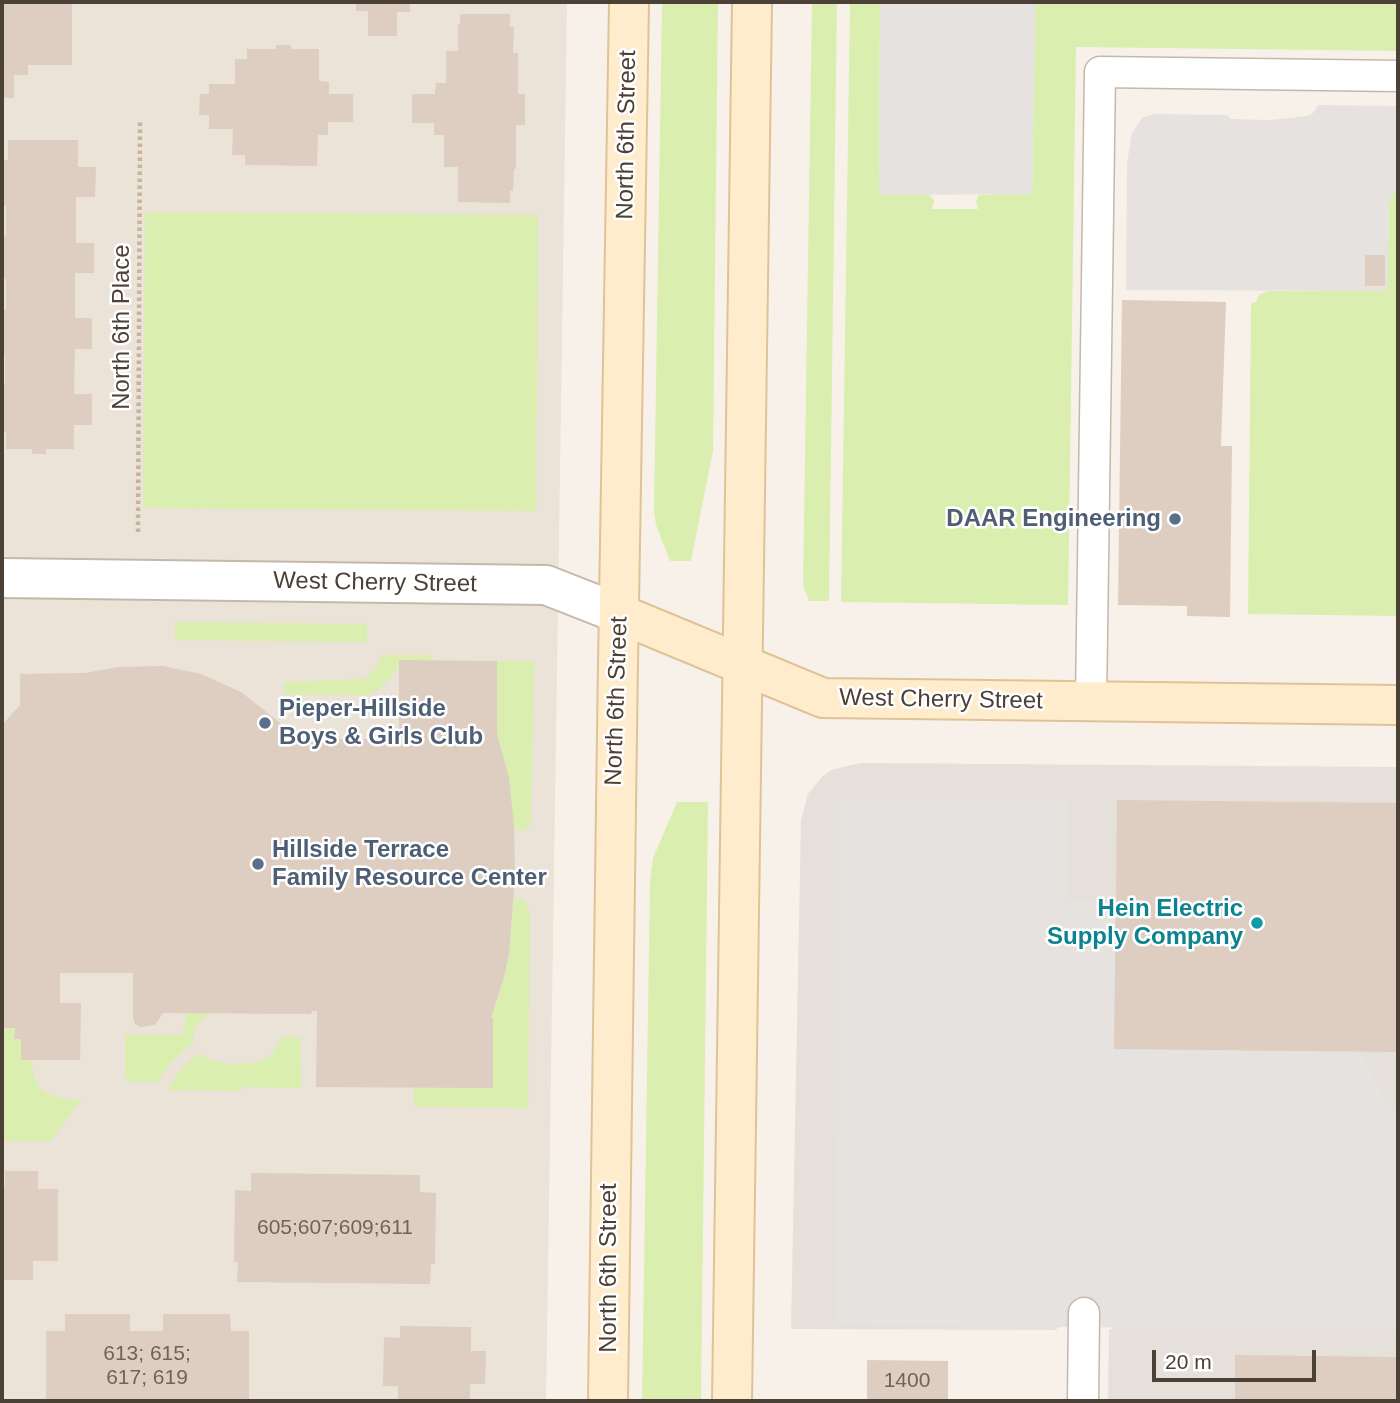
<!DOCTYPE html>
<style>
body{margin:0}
#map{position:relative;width:1400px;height:1403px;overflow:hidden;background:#f7f1ea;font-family:Helvetica,sans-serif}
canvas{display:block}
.frame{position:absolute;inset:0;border:4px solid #4c4137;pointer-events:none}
.scale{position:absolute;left:1152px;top:1350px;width:164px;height:32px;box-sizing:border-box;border:4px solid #4c4137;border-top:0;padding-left:9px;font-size:21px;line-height:24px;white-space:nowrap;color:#4c4137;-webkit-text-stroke:5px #fff;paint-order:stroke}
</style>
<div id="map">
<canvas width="1400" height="1403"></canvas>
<div class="frame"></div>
<div class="scale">20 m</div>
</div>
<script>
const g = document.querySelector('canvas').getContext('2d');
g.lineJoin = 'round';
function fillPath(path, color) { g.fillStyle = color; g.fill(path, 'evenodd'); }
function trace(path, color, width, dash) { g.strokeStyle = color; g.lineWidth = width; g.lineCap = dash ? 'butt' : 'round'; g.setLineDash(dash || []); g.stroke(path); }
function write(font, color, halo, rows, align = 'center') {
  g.font = font + ' Helvetica,sans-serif'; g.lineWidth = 5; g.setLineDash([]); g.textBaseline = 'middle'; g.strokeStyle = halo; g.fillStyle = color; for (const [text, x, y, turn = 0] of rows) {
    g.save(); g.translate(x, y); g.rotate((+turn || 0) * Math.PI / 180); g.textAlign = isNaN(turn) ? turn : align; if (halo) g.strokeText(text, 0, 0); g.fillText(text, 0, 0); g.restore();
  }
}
const residential = new Path2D(`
 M 2,2 L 567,2 L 546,1401 L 2,1401 Z`);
const industrial = new Path2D(`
 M 860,763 L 1398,767 L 1398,1401 L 1108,1401 L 1109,1330 L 1112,1329 L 1112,1305 L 1064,1320 L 1056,1330 L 791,1329 L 801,820 L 808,794 L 821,778 L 831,770 Z`);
const green = new Path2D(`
 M 662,2 L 718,2 L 713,451 L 691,561 L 670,561 L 656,525 L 654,512 Z
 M 812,2 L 837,2 L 829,601 L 809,601 L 803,585 Z
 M 850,2 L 880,2 L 879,194 L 929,195 L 934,200 L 932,209 L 978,209 L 976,201 L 979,195 L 1032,193 L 1035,2 L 1398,2 L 1398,51 L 1076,47 L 1068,605 L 841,602 Z
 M 1398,190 L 1398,616 L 1248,614 L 1251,303 L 1256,302 L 1259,295 L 1267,291 L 1387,291 L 1389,205 L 1391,196 Z
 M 145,212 L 538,215 L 536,511 L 143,508 Z
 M 175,622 L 367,624 L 367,642 L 175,640 Z
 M 381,655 L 433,655 L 433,660 L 400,660 L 399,668 L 381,688 L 368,695 L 288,695 L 284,692 L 283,683 L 289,682 L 365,679 L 377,667 Z
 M 497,661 L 534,661 L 531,823 C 526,829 522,832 514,829 L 509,778 L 497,734 Z
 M 677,802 L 708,802 L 701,1401 L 642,1401 L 650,880 L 653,858 Z
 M 521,898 L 525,900 L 530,913 L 528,1108 L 414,1107 L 414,1088 L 491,1018 L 504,977 L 509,954 L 514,899 Z
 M 187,1013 L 215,1013 C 199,1018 193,1027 193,1043 L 172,1061 L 157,1082 L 133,1082 L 125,1078 L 125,1035 L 182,1035 Z
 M 2,1028 L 15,1028 L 14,1039 L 21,1039 L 21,1060 L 32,1060 C 32,1095 54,1099 82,1100 L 50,1141 L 2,1141 Z
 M 281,1037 L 300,1037 L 301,1088 L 242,1087 L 241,1091 L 167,1090 L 182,1068 L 198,1053 C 211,1065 254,1068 268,1057 C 275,1052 278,1045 281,1037 Z`);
const parking = new Path2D(`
 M 880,2 L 1035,2 L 1032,194 L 879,195 Z
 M 1318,105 L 1398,106 L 1398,190 L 1391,196 L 1389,205 L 1387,291 L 1126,290 L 1127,163 L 1132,133 L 1142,118 L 1153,114 L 1227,115 L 1231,119 L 1271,120 L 1307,116 L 1313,113 Z
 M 840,798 L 1067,800 L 1066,902 L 1116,902 L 1115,1049 L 1362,1052 L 1389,1107 L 1398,1108 L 1398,1330 L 837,1325 Z`);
const building = new Path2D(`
 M 2,2 L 72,2 L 72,65 L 28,65 L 28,75 L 14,75 L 14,98 L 2,98 Z
 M 356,2 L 410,2 L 410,12 L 397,12 L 397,36 L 368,36 L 368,11 L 356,11 Z
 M 460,14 L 510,14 L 510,27 L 514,27 L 513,53 L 518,53 L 518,94 L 525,94 L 525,125 L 516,125 L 516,169 L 514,169 L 513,191 L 510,191 L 510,203 L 458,202 L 458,167 L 444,167 L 444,135 L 434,135 L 434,123 L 412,123 L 412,94 L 435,94 L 436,83 L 446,83 L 446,51 L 458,51 L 458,24 L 460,24 Z
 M 276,45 L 291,45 L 291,49 L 319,49 L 319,81 L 329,82 L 329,94 L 353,94 L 353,122 L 328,122 L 328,135 L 318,135 L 317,166 L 245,165 L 245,155 L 232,155 L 233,129 L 209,129 L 209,115 L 199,115 L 200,94 L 209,94 L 209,84 L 235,84 L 235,59 L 247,59 L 247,49 L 276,49 Z
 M 8,140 L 78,140 L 78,167 L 96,167 L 95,197 L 76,197 L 76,243 L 94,243 L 94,273 L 75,273 L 75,318 L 92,318 L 92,349 L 75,349 L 74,394 L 92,394 L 92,425 L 74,425 L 74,449 L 46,449 L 46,454 L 32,454 L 32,449 L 6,449 L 6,432 L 2,432 L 2,385 L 5,385 L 5,355 L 2,355 L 2,310 L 6,310 L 6,279 L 2,279 L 2,235 L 6,236 L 6,206 L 2,206 L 2,160 L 8,160 Z
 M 1365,255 L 1385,255 L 1385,286 L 1365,286 Z
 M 1122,300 L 1226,302 L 1221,446 L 1232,446 L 1230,617 L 1187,616 L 1187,606 L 1118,605 Z
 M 399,660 L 497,661 L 497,734 L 509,778 L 514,825 L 515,876 L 509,954 L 504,977 L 491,1018 L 493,1018 L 493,1088 L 316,1087 L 317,1011 L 312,1011 L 311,1014 L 163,1013 L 155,1025 L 140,1027 L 135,1024 L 133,1017 L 133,973 L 60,973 L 60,1003 L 81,1003 L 80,1060 L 21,1060 L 21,1039 L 14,1039 L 15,1028 L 2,1028 L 2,725 L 20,705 L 20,674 L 85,673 L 118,667 L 163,666 L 201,674 L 241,692 L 279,722 L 292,739 L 399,739 Z
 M 1117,800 L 1398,803 L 1398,1052 L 1114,1049 Z
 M 5,1171 L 38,1171 L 38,1189 L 58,1189 L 58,1261 L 33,1261 L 33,1280 L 2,1280 L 2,1186 L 5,1186 Z
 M 251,1173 L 420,1175 L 420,1192 L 436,1193 L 435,1264 L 431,1264 L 430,1284 L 237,1282 L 238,1262 L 234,1262 L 235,1190 L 251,1191 Z
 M 65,1314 L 130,1314 L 130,1331 L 163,1331 L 163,1314 L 230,1314 L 231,1331 L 249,1331 L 249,1401 L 46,1401 L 46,1331 L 65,1331 Z
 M 400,1326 L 471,1327 L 471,1351 L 486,1351 L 485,1384 L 470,1384 L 470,1401 L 398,1401 L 398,1386 L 383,1386 L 384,1337 L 400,1338 Z
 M 1235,1355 L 1398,1357 L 1398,1401 L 1235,1401 Z
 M 867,1360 L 948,1361 L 948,1401 L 867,1401 Z`);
const path = new Path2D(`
 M 138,532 L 140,120`);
const lane = new Path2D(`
 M 1091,702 L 1100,72 L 1398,76
 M 1083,1401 L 1084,1313`);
const street = new Path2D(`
 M 2,578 L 546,585 L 620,614`);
const secondary = new Path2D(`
 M 620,614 L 823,698 L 1398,705
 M 608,1401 C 612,935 622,468 629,2
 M 732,1401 L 752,2`);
const markers = [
 [1175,519,7,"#5c6f8a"],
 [265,723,7,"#5c6f8a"],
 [258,864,7,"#5c6f8a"],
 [1257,923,7,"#0f9aa8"]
];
const numberNames = [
 ["605;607;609;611",335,1228],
 ["613; 615;",147,1354],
 ["617; 619",147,1378],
 ["1400",907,1381]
];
const streetNames = [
 ["North 6th Street",627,135,-89],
 ["North 6th Place",122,327,-90],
 ["West Cherry Street",375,583,1],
 ["West Cherry Street",941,700,1],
 ["North 6th Street",617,701,-88],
 ["North 6th Street",609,1268,-90]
];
const serviceNames = [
 ["DAAR Engineering",1161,519,"right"],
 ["Pieper-Hillside",279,709],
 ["Boys & Girls Club",279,737],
 ["Hillside Terrace",272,850],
 ["Family Resource Center",272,878]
];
const cultureNames = [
 ["Hein Electric",1243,909],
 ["Supply Company",1243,937]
];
fillPath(residential, '#ebe2d8');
fillPath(industrial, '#e6e0db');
fillPath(green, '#daefaf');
fillPath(parking, '#e5e2df');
fillPath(building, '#ddcec1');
trace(lane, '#c4b8ab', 33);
trace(street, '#c4b8ab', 42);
trace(secondary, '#dfc397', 42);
trace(path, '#c7b29b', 4.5, [3.5, 3.5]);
trace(lane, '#fff', 30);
trace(street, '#fff', 38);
trace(secondary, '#ffeccc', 38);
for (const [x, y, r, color] of markers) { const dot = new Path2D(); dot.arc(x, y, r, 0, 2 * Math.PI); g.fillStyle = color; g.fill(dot); trace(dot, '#fff', 2.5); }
write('21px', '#70645a', null, numberNames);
write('24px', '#4c4137', '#fff', streetNames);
write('bold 24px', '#4e5e75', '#fff', serviceNames, 'left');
write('bold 24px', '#0d838f', '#fff', cultureNames, 'right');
</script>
